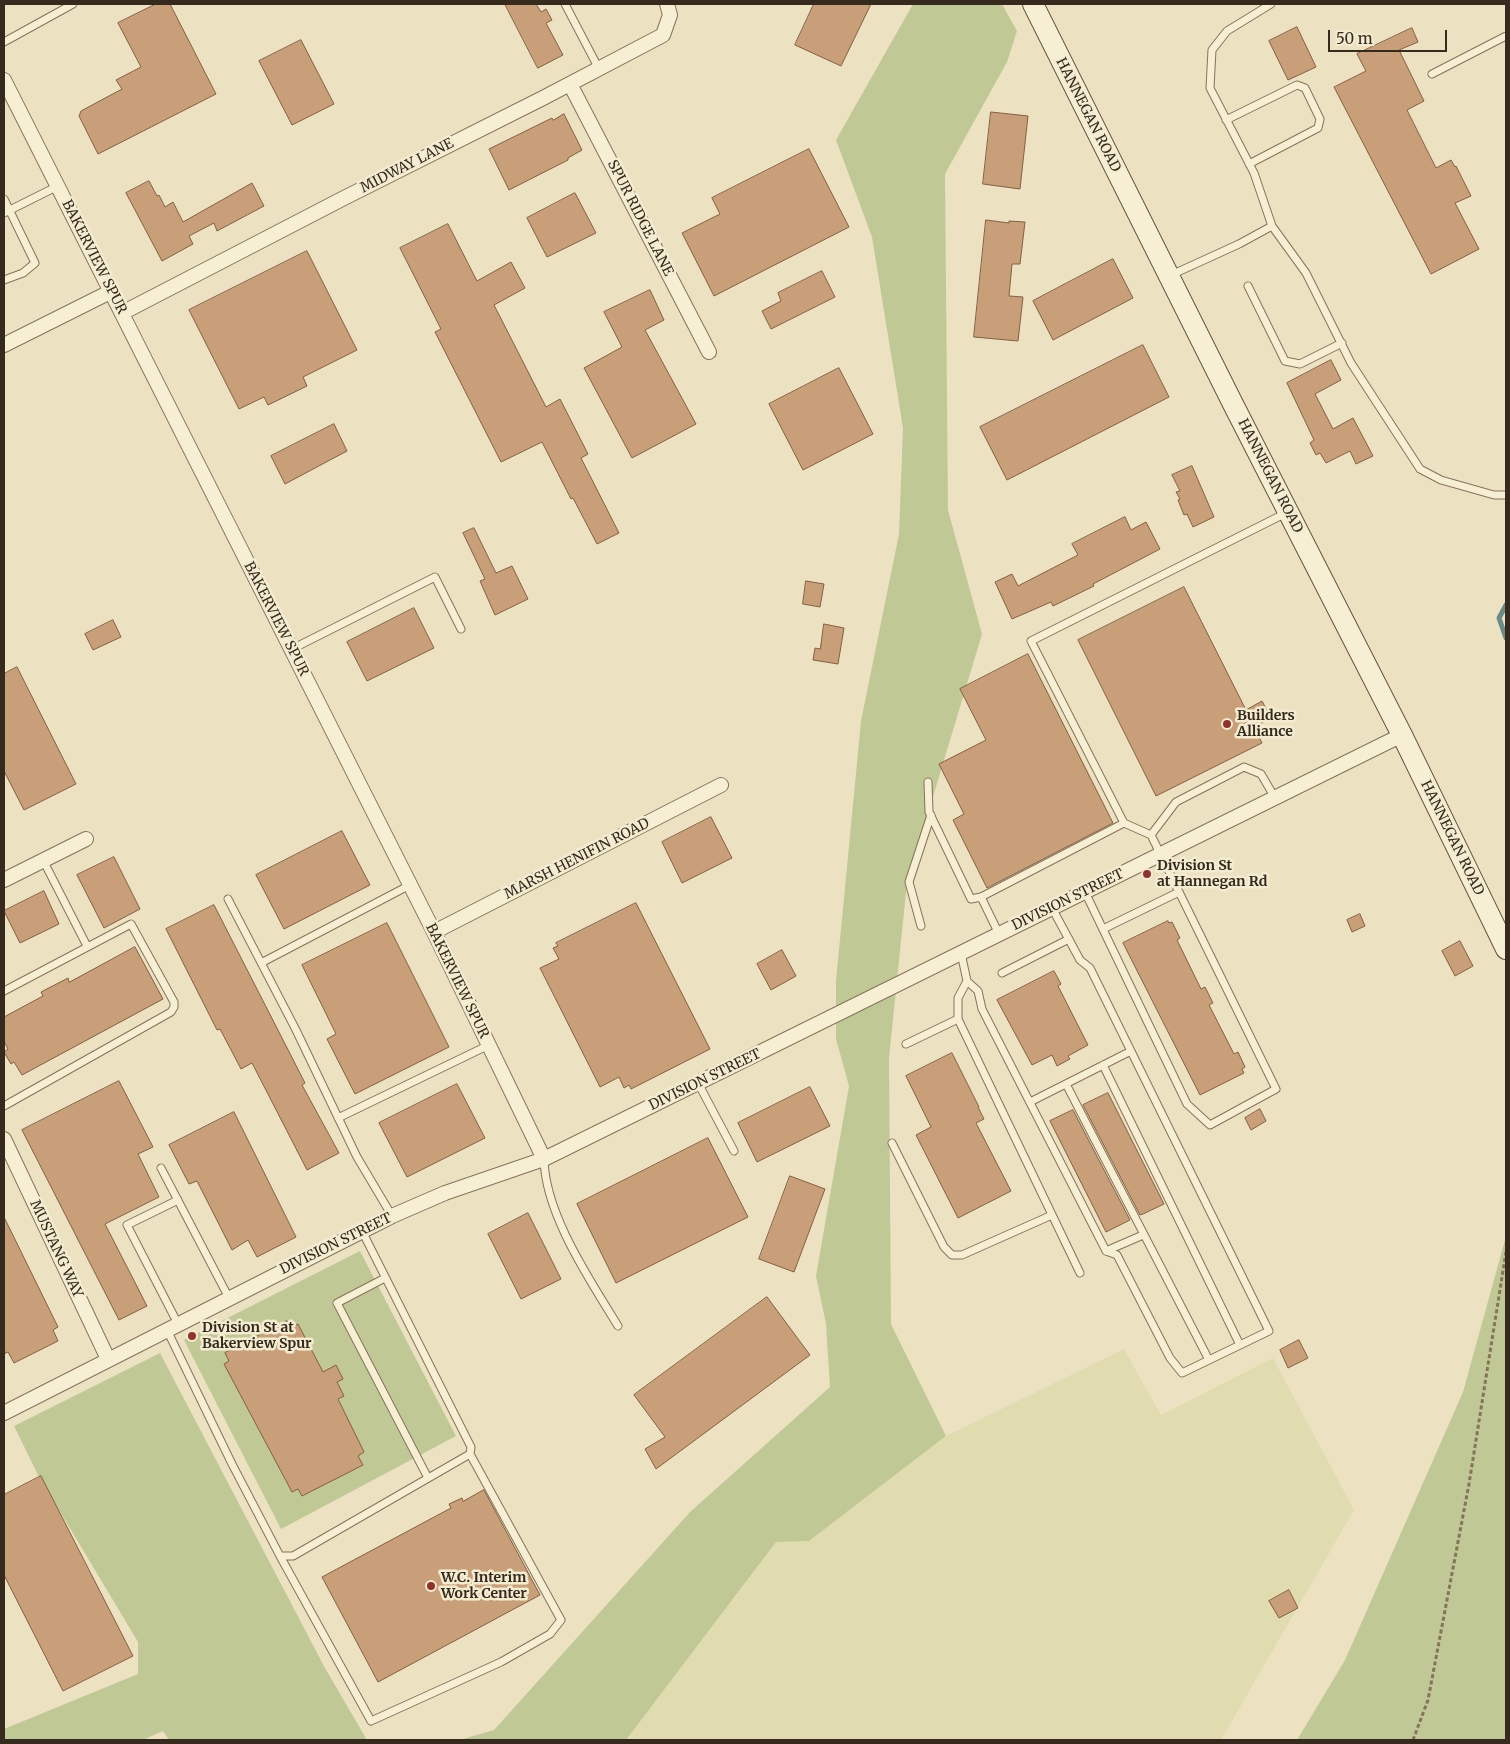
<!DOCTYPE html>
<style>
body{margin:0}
#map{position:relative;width:1510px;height:1744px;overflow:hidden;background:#ece2c2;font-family:Merriweather,serif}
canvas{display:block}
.frame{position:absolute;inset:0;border:5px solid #352a1d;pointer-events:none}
.scale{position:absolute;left:1328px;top:30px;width:119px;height:22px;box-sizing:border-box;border:2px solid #352a1d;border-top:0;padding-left:6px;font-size:15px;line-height:18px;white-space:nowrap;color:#352a1d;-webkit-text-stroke:4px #f4ecd1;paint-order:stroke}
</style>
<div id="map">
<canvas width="1510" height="1744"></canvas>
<div class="frame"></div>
<div class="scale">50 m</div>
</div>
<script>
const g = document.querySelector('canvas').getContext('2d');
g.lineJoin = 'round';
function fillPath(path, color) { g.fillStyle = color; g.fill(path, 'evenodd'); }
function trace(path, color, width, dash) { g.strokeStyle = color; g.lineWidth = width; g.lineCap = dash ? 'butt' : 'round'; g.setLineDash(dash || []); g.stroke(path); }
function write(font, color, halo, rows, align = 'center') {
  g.font = font + ' Merriweather,serif'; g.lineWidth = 5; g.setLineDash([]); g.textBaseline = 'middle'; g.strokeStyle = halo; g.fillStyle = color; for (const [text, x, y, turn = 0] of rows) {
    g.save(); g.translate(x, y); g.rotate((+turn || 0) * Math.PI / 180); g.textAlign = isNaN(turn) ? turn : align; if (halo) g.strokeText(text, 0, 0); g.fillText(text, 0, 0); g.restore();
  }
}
const farmland = new Path2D(`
 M 1124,1349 L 1161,1415 L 1273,1358 L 1354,1510 L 1221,1740 L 626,1740 L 776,1542 L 809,1541 L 946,1436 Z`);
const green = new Path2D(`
 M 913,4 L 1002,4 L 1017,31 L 1007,62 L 945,174 L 948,510 L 982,634 L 907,883 L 889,1058 L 891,1324 L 946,1436 L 809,1541 L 776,1542 L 626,1740 L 459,1740 L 494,1730 L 690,1512 L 830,1387 L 826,1324 L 816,1276 L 849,1086 L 836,1039 L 836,981 L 861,721 L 899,534 L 903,428 L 872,237 L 836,140 Z
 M 1506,1236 L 1506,1740 L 1297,1740 L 1345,1660 L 1463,1392 Z
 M 360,1251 L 456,1436 L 281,1529 L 184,1340 Z
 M 160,1353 L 325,1668 L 367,1740 L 169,1740 L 163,1731 L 143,1740 L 4,1740 L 4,1729 L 138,1674 L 138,1642 L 38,1475 L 14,1426 Z`);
const stream = new Path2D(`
 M 1506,605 L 1499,618 L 1506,638`);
const building = new Path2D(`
 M 156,4 L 170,4 L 216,94 L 98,154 L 79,116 L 81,111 L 122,89 L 116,80 L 141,67 L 118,23 Z
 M 505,4 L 536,4 L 541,12 L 546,9 L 552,20 L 546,23 L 563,55 L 538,68 Z
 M 814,4 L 871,4 L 841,66 L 795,45 Z
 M 1297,27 L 1316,67 L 1288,80 L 1269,41 Z
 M 1412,28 L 1418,42 L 1399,50 L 1424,101 L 1407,110 L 1436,168 L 1451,160 L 1455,167 L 1456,166 L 1471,196 L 1455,203 L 1479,249 L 1431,274 L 1334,87 L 1366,71 L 1357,54 Z
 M 301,40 L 334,104 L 292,125 L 259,61 Z
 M 991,112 L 1028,116 L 1020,189 L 983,184 Z
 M 564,114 L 582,150 L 568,158 L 568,160 L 509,190 L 489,149 L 552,118 L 553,120 Z
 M 809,149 L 849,227 L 714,296 L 682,233 L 720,214 L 712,198 Z
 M 149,181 L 157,196 L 159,195 L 165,207 L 173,202 L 183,222 L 252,183 L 264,206 L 217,231 L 214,223 L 189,236 L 193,244 L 162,261 L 126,193 Z
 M 575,193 L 596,233 L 547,257 L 527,218 Z
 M 986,220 L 1009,223 L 1009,221 L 1025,222 L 1020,264 L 1012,264 L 1009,296 L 1023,297 L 1018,341 L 974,337 Z
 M 448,224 L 477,281 L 511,262 L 525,288 L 494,305 L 546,407 L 560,399 L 588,454 L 581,458 L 619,533 L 597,544 L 573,498 L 571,499 L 542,442 L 501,462 L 435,332 L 441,329 L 400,248 Z
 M 307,251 L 357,350 L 303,377 L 307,386 L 268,405 L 264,397 L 239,409 L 189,310 Z
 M 1113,259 L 1133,298 L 1053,340 L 1033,301 Z
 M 822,271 L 835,297 L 771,329 L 762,311 L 781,301 L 778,293 Z
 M 650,290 L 664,320 L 645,330 L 696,424 L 632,458 L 584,368 L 622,347 L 604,312 Z
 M 1143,345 L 1169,397 L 1007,480 L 980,427 Z
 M 1331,360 L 1341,380 L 1315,394 L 1333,429 L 1353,418 L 1373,456 L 1356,464 L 1350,451 L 1326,463 L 1320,453 L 1316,455 L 1310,443 L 1314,440 L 1287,383 Z
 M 839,368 L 873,434 L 803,470 L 769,404 Z
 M 334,424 L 347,451 L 285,484 L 271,456 Z
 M 1192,466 L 1214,517 L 1193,527 L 1187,514 L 1184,515 L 1178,500 L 1180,499 L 1176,492 L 1180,491 L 1172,475 Z
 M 1125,517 L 1131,530 L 1146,522 L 1160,549 L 1093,584 L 1094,586 L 1053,606 L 1051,602 L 1012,619 L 995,582 L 1012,574 L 1018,586 L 1078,555 L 1072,544 Z
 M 474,528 L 496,573 L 512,566 L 528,599 L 495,615 L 480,581 L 485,579 L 463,533 Z
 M 806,581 L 824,584 L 820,607 L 803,604 Z
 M 1184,587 L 1246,710 L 1262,701 L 1271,718 L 1254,727 L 1262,743 L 1156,796 L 1078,640 Z
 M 414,608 L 434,648 L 367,681 L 347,642 Z
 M 113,620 L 121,637 L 93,650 L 85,634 Z
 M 824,624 L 844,628 L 838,664 L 813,660 L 815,648 L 820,649 Z
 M 1028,654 L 1113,823 L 987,888 L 953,820 L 964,814 L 939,764 L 986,740 L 960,689 Z
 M 17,667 L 76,784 L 24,810 L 4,771 L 4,674 Z
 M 711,817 L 732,858 L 682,883 L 662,842 Z
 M 342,831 L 370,885 L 284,929 L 256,875 Z
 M 114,857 L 140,909 L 104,928 L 77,875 Z
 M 44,891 L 59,924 L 20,943 L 4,911 Z
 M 636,903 L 710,1049 L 631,1089 L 629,1085 L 624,1088 L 619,1077 L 600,1087 L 540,968 L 559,959 L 553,948 L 558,946 L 556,943 Z
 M 214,905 L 305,1083 L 302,1085 L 339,1153 L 307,1170 L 252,1063 L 241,1069 L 220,1029 L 217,1030 L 166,929 Z
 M 1360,914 L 1365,926 L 1352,932 L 1347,920 Z
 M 1168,921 L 1169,923 L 1172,922 L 1180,938 L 1177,940 L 1201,989 L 1205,987 L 1213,1003 L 1209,1005 L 1234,1054 L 1238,1052 L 1245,1067 L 1242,1069 L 1244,1073 L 1200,1095 L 1123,943 Z
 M 387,923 L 449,1047 L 355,1094 L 327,1039 L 336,1034 L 302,965 Z
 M 1460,941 L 1473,966 L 1455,976 L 1442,951 Z
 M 135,947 L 163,999 L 22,1075 L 14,1062 L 11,1064 L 4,1052 L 8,1049 L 4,1041 L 4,1017 L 43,996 L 41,992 L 68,978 L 69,982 Z
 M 782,950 L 796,976 L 771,990 L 757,964 Z
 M 1054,971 L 1061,984 L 1058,986 L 1088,1045 L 1068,1056 L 1070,1059 L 1057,1066 L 1052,1055 L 1032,1065 L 997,1000 Z
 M 952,1053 L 979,1107 L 978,1107 L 984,1119 L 976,1123 L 1011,1191 L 958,1218 L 916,1135 L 931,1127 L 906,1076 Z
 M 119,1081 L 153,1147 L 138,1154 L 159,1197 L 105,1224 L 147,1306 L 119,1320 L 22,1130 Z
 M 457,1084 L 485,1138 L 407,1177 L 379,1123 Z
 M 810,1087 L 830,1126 L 757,1162 L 738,1123 Z
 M 1108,1093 L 1164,1204 L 1143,1214 L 1140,1215 L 1083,1105 Z
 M 1260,1109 L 1266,1121 L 1251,1130 L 1245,1118 Z
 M 1073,1110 L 1130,1220 L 1106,1232 L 1050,1121 Z
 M 234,1112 L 296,1237 L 257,1257 L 248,1240 L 232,1250 L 197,1181 L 189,1184 L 169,1145 Z
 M 708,1138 L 748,1217 L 616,1283 L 577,1204 Z
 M 790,1176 L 825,1189 L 794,1272 L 759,1259 Z
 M 528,1213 L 561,1279 L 521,1299 L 488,1234 Z
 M 4,1217 L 58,1327 L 53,1330 L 58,1341 L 14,1363 L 8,1352 L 4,1354 Z
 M 767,1297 L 810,1355 L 656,1469 L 645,1449 L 665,1437 L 634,1395 Z
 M 287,1321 L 290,1328 L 298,1324 L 323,1372 L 336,1365 L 343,1379 L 337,1382 L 344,1396 L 338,1399 L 364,1452 L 358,1456 L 363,1465 L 302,1496 L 298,1489 L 292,1492 L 224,1364 L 229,1361 L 225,1353 Z
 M 1299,1340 L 1308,1358 L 1288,1368 L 1280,1350 Z
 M 41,1476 L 133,1656 L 63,1691 L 4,1575 L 4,1495 Z
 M 484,1490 L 540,1595 L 378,1682 L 322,1577 L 451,1508 L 449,1504 L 462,1498 L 463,1501 Z
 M 1289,1590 L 1298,1608 L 1279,1618 L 1269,1601 Z`);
const path = new Path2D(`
 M 1413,1740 L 1428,1700 L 1469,1484 L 1506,1252`);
const service = new Path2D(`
 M 565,4 L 599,69
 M 4,42 L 73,4
 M 1432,74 L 1506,36
 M 1226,120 L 1297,85 L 1305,88 L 1320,119 L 1318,128 L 1249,164
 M 4,199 L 35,263 L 23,273 L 4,280
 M 4,213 L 58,186
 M 1272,226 L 1306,273 L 1351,363 L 1420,469 L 1441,480 L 1494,495 L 1506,495
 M 1171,275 L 1239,244 L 1272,226 L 1254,173 L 1210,88 L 1212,50 L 1227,31 L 1271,4
 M 1248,286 L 1285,361 L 1300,364 L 1342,343
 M 292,649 L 435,577 L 461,629
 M 928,782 L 929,812 L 971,899 L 981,897 L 1124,823 L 1031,641 L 1286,513
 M 1151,835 L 1176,802 L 1244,767 L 1261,774 L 1275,798
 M 43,860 L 87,946
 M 1085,892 L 1187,1104 L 1210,1125 L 1276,1089 L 1151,835 L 1124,823
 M 981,897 L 999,934
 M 228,899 L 296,1030 L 357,1157 L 392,1216
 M 921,926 L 909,882 L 931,815
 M 1103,929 L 1179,892
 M 961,953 L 967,981 L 958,998 L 958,1019 L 1080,1273
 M 261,963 L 410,885
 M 1002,973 L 1069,939
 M 967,981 L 978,991 L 982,1009 L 1106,1251 L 1117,1255 L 1170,1358 L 1182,1373 L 1269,1331 L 1090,968 L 1080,960 L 1052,908
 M 4,991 L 131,924 L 174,1002 L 174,1007 L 171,1012 L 4,1106
 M 906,1044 L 958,1019
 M 1103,1065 L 1240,1345
 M 698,1083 L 734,1151
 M 1066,1084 L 1209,1360
 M 1030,1102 L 1131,1051
 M 338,1118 L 489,1045
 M 892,1143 L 944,1247 L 952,1255 L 962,1255 L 1052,1215
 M 544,1159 C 545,1214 590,1280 618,1326
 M 161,1168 L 229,1298
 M 178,1200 L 127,1225 L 178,1324
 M 1106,1251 L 1143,1235
 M 385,1278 L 337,1303 L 428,1478
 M 167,1330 L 232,1464 L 280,1556 L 293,1556 L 470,1454 L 471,1447 L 362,1231
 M 280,1556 L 371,1721 L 501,1662 L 550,1634 L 561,1620 L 470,1454`);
const minor = new Path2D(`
 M 4,80 L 434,932 L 544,1159
 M 570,84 L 709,352
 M 122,313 L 344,198 L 543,98 L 663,35 L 670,15 L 667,4
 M 4,345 L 112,291
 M 4,880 L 86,839
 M 434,932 L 721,785
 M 4,1139 L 108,1359
 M 4,1413 L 392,1216 L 445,1193 L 544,1159 L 1402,735`);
const secondary = new Path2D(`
 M 1033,4 L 1233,404 L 1402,735 L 1506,949`);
const markers = [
 [1227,724,5,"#91322c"],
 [1147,874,5,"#91322c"],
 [192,1336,5,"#91322c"],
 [431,1586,5,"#91322c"]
];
const streetNames = [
 ["HANNEGAN ROAD",1088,115,63],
 ["MIDWAY LANE",407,166,-27],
 ["SPUR RIDGE LANE",640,218,63],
 ["BAKERVIEW SPUR",94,257,63],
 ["HANNEGAN ROAD",1270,476,63],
 ["BAKERVIEW SPUR",276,619,63],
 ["HANNEGAN ROAD",1452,838,64],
 ["MARSH HENIFIN ROAD",577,859,-27],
 ["DIVISION STREET",1068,900,-26],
 ["BAKERVIEW SPUR",457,981,64],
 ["DIVISION STREET",705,1080,-26],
 ["DIVISION STREET",336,1244,-26],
 ["MUSTANG WAY",56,1249,65]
];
const poiNames = [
 ["Builders",1237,716],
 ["Alliance",1237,732],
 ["Division St",1157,866],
 ["at Hannegan Rd",1157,882],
 ["Division St at",202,1328],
 ["Bakerview Spur",202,1344],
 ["W.C. Interim",441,1578],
 ["Work Center",441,1594]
];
fillPath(farmland, '#e1dcaf');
fillPath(green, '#c0c996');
trace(stream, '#6b8c86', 5);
fillPath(building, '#c99f79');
trace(building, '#835f41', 1);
trace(service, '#85735a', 9);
trace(minor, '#85735a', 16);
trace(secondary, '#66543d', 22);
trace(path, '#85735a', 3, [4, 2.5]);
trace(service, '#f7efd4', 7);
trace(minor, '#f7efd4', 14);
trace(secondary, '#f7efd4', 20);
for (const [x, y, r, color] of markers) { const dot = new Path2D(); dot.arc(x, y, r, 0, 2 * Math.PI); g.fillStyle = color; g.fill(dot); trace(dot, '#f4ecd1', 2); }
write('14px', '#352a1d', '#f4ecd1', streetNames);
write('bold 14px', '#352a1d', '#f4ecd1', poiNames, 'left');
</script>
